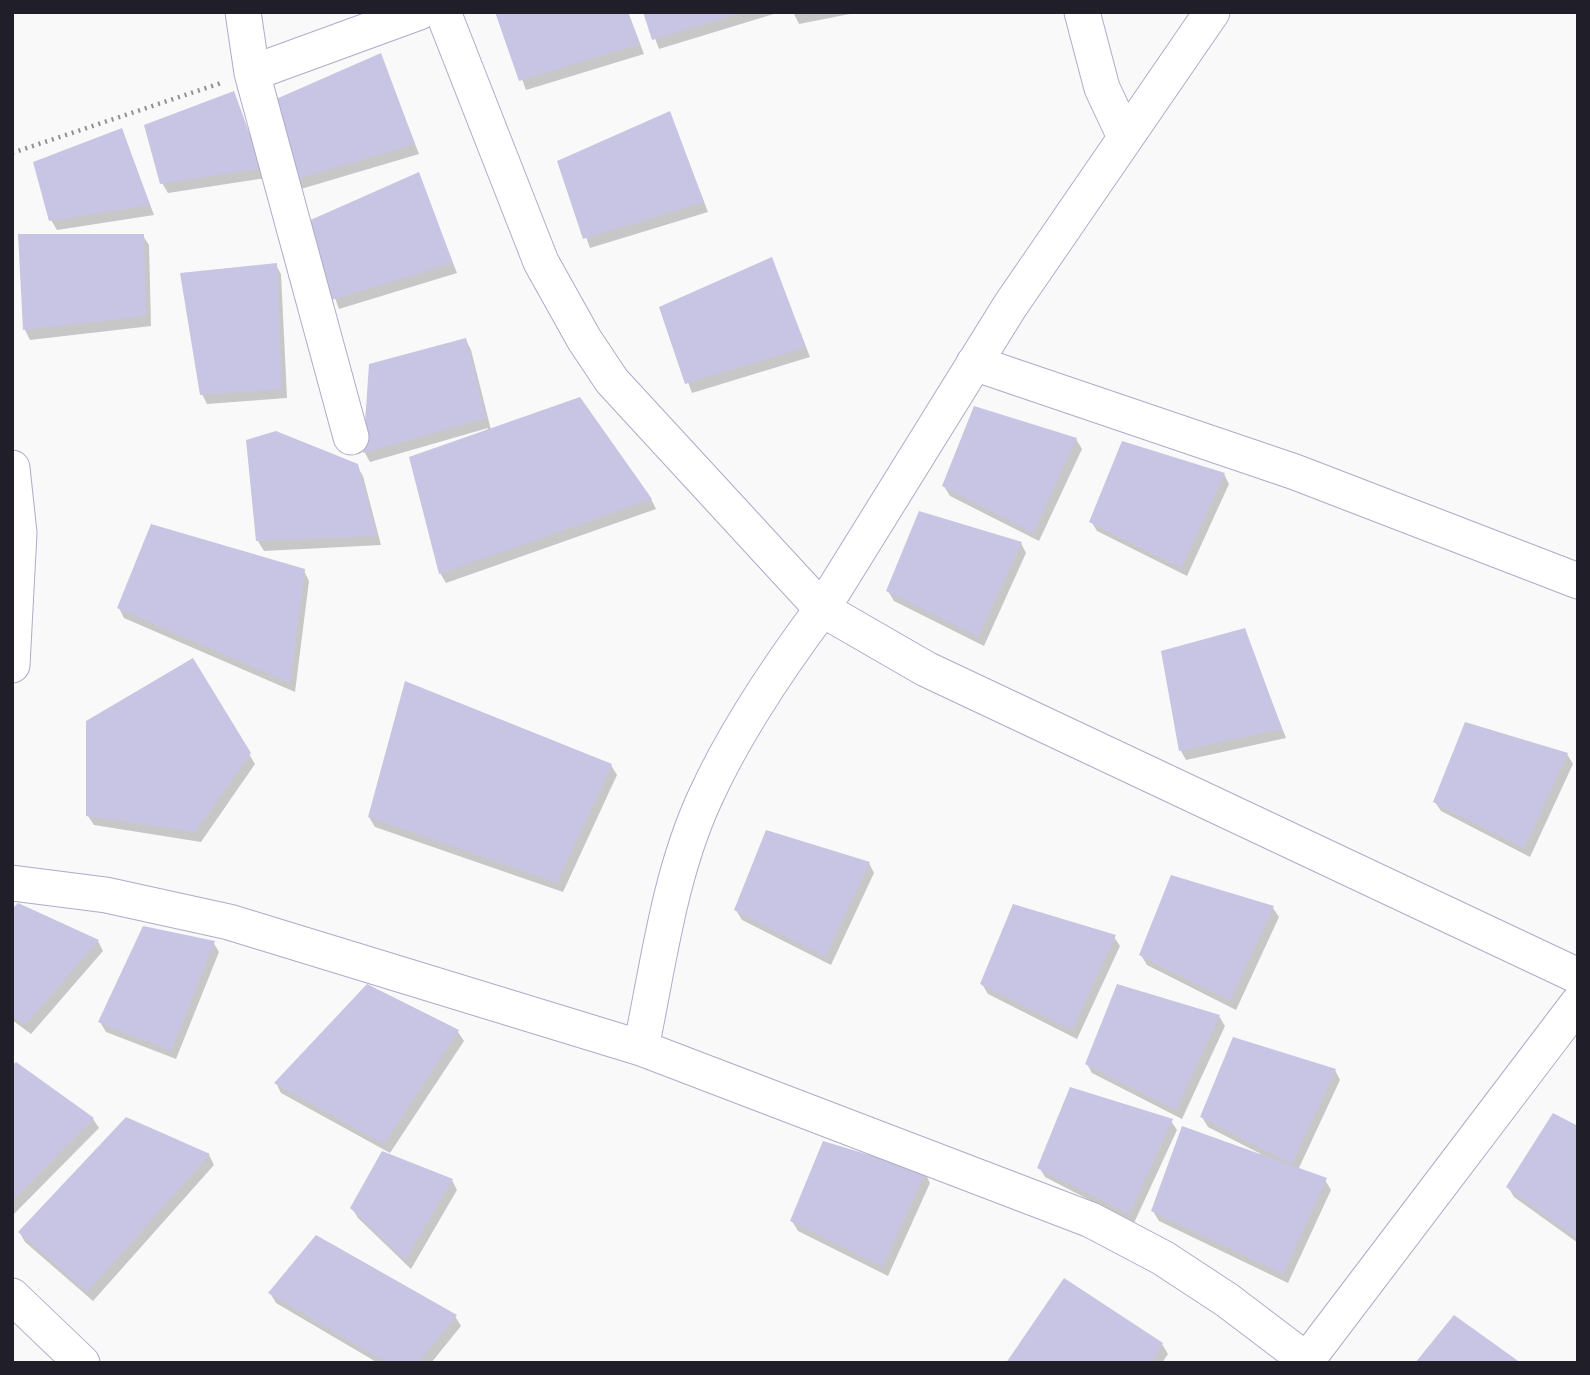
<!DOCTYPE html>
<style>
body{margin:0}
#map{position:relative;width:1590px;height:1375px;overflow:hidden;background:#f9f9f9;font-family:Georgia,serif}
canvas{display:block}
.frame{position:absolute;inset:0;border:14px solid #1f1e29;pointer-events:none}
</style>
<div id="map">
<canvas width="1590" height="1375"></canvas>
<div class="frame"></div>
</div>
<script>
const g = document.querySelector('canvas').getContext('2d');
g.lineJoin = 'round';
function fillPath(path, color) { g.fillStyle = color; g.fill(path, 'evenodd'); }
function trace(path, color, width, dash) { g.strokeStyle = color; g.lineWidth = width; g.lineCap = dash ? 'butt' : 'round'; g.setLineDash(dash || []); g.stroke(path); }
const shadow = new Path2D(`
 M 497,12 L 628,12 L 644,54 L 526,90 Z
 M 645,12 L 777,12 L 777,13 L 659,49 Z
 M 793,12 L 860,12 L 799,24 Z
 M 380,55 L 419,154 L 301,189 L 296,180 Z
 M 233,93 L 266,178 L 168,193 L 162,183 Z
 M 670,114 L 708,212 L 590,248 L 559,162 Z
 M 122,130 L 154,215 L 57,230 L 51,220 Z
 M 418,174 L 457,273 L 339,309 L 308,223 Z
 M 19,236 L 143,236 L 149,245 L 151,326 L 30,340 L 25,330 Z
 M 771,259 L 810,357 L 692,393 L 661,308 Z
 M 276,265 L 281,274 L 287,398 L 207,404 L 202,394 Z
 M 466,340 L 471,350 L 491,430 L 651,499 L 656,509 L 446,583 L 440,573 L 488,428 L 370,462 L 365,453 L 371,365 Z
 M 1076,439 L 1082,449 L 1039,541 L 950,496 L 944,486 Z
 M 357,466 L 363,476 L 381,545 L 264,551 L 258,541 Z
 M 1224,474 L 1229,484 L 1187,576 L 1097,531 L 1091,521 Z
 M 1021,543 L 1026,553 L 984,646 L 894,601 L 888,591 Z
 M 304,571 L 309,581 L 295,692 L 124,618 L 119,608 Z
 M 1244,630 L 1286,738 L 1186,760 L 1181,751 Z
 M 192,660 L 255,764 L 201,842 L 94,825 L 88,816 Z
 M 1567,754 L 1573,764 L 1530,857 L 1441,811 L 1435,802 Z
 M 611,765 L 617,775 L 563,892 L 375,827 L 369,817 Z
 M 869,863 L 874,873 L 831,965 L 742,920 L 736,910 Z
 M 19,905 L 98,941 L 103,951 L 31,1034 L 12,1020 L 12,912 Z
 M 1273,908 L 1279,917 L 1236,1010 L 1147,965 L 1141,955 Z
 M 1114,937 L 1120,946 L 1077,1039 L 988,994 L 982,984 Z
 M 213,942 L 219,952 L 176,1059 L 106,1032 L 100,1022 Z
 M 367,986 L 458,1032 L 464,1041 L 390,1153 L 281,1093 L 276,1083 Z
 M 1219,1016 L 1225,1026 L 1182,1119 L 1092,1073 L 1087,1064 Z
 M 12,1068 L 93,1119 L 99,1128 L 12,1216 Z
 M 1335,1070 L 1340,1080 L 1298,1170 L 1325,1180 L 1331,1190 L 1288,1283 L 1159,1221 L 1153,1211 L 1261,1154 L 1208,1127 L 1202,1117 Z
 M 1171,1121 L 1177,1130 L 1134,1223 L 1045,1177 L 1039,1167 Z
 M 1578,1128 L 1578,1243 L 1514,1197 L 1508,1187 Z
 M 209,1155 L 214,1165 L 93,1301 L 25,1242 L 20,1233 Z
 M 925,1173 L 930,1183 L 888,1276 L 798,1231 L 792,1221 Z
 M 452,1180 L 457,1190 L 411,1269 L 358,1218 L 352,1208 Z
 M 270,1293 L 455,1316 L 461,1326 L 431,1363 L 378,1363 L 276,1303 Z
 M 1162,1344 L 1168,1354 L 1162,1363 L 1008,1363 Z`);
const building = new Path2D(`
 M 495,12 L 628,12 L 640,44 L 519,81 Z
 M 643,12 L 741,12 L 741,13 L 652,40 Z
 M 381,53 L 415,144 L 294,180 L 267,103 Z
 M 234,91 L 262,168 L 160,184 L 144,125 Z
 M 670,111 L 704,202 L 583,239 L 557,161 Z
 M 122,128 L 150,205 L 49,221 L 33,162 Z
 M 419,172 L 453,263 L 332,300 L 306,222 Z
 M 18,234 L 144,234 L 146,316 L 23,330 Z
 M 772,257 L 806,347 L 685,384 L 659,307 Z
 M 277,263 L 282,389 L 200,395 L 180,273 Z
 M 466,338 L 486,418 L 363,453 L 369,364 Z
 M 580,397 L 652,499 L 439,574 L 409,457 Z
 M 974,406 L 1077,438 L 1033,533 L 942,486 Z
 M 276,431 L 358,464 L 377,536 L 256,541 L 246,440 Z
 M 1122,441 L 1225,473 L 1181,568 L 1089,522 Z
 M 919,511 L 1022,542 L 978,637 L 886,591 Z
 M 151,524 L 305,569 L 290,683 L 117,608 Z
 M 1245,628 L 1282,729 L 1179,751 L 1161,651 Z
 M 193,658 L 251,753 L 195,832 L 86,816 L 86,721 Z
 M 405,681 L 612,764 L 557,883 L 368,817 Z
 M 1465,722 L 1568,753 L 1524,848 L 1433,802 Z
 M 766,830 L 870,862 L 825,957 L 734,910 Z
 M 1171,875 L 1274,906 L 1230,1001 L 1139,955 Z
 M 18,903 L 99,940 L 25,1025 L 12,1016 L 12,909 Z
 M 1013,904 L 1116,935 L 1072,1030 L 980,984 Z
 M 143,926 L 215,941 L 171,1051 L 98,1022 Z
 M 367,984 L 459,1030 L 384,1144 L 274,1083 Z
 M 1117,984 L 1220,1015 L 1176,1110 L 1085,1064 Z
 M 1233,1037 L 1336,1069 L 1292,1164 L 1200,1117 Z
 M 16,1062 L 94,1118 L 12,1201 L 12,1066 Z
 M 1070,1087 L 1173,1119 L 1129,1214 L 1037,1168 Z
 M 1553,1113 L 1578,1126 L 1578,1239 L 1506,1187 Z
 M 126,1117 L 210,1154 L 87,1292 L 18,1232 Z
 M 1182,1126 L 1327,1178 L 1283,1274 L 1151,1211 Z
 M 823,1141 L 926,1172 L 882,1267 L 790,1221 Z
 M 382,1151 L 453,1179 L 405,1260 L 350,1208 Z
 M 316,1235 L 457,1315 L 418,1363 L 387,1363 L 268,1293 Z
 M 1064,1278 L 1163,1343 L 1151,1363 L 1006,1363 Z
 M 1454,1315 L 1521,1363 L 1415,1363 Z`);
const path = new Path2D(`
 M 12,153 L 221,83`);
const street = new Path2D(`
 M 243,12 L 252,73 L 351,437
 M 443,12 L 541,262 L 584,339 L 612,381 L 822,609 L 926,669 L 1578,976
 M 1082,12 L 1102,88 L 1125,137
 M 252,73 L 419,12
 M 974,363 L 1295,472 L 1578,581
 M 12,468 L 19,533 L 12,665
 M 12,883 L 106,895 L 229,922 L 641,1048 L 1091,1220 L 1163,1258 L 1227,1300 L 1310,1363
 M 641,1048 C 658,966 669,877 704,800 C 734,733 778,668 822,609 L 1010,306 L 1212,12
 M 12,1296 L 82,1363
 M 1307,1360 L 1578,1003`);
fillPath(shadow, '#0003');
fillPath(building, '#c8c4e3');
trace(street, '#afabc9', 37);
trace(path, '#909095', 4.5, [2, 5]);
trace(street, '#fff', 35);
</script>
